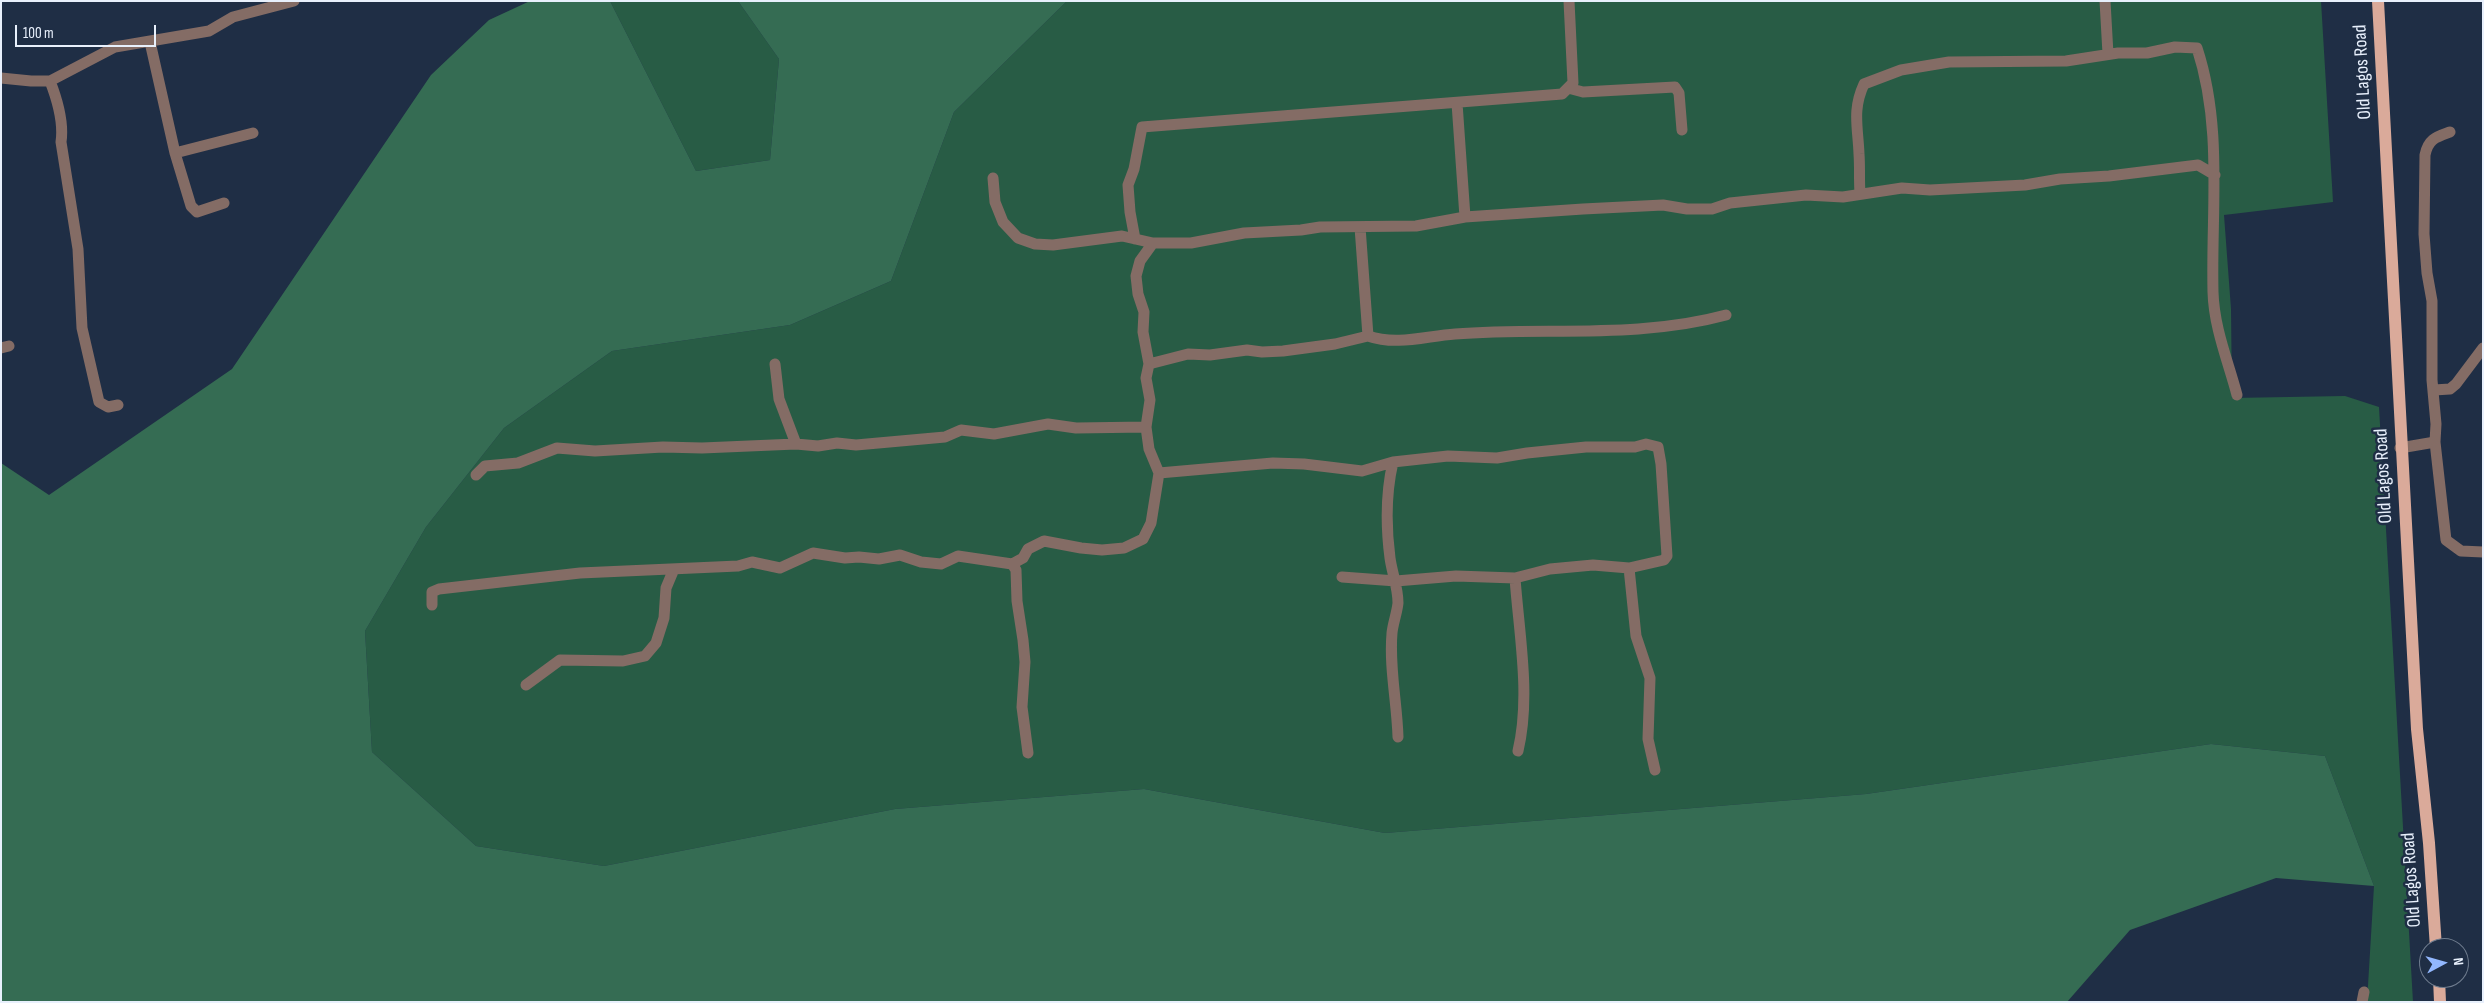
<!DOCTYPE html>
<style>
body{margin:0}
#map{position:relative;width:2484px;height:1003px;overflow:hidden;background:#1f2e45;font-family:"Sofia Sans Condensed",sans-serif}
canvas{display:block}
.frame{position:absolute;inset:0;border:2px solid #e8f0fc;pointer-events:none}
.north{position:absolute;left:2419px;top:938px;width:50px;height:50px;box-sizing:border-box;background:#1f2e45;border:1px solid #6f7c8e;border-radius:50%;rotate:84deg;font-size:14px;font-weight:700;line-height:20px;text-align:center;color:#e8f0fc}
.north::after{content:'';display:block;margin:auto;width:18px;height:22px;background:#92b7fd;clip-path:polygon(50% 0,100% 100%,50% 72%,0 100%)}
.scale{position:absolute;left:15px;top:25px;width:141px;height:22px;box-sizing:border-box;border:2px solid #e8f0fc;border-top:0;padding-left:6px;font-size:15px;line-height:18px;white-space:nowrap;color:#e8f0fc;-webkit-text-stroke:4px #1f2e45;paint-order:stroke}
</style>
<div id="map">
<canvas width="2484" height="1003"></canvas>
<div class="frame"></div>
<div class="north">N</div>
<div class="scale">100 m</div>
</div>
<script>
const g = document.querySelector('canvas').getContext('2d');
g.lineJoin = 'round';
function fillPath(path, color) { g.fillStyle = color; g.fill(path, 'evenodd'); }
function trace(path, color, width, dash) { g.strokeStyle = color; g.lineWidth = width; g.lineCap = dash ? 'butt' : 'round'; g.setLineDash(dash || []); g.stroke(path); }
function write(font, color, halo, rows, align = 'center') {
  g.font = font + ' "Sofia Sans Condensed",sans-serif'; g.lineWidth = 5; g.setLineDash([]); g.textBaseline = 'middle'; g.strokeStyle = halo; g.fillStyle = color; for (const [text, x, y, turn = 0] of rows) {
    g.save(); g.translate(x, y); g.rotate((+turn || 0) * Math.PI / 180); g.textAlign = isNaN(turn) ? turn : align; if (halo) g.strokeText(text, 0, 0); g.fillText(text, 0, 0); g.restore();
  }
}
const green = new Path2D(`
 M 610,1 L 738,1 L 779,59 L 770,160 L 696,171 Z
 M 1067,1 L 2321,1 L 2333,202 L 2224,215 L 2231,309 L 2232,398 L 2345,396 L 2379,407 L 2413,1002 L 2367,1002 L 2374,886 L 2325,756 L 2211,744 L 1866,794 L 1385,833 L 1144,789 L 895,809 L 604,866 L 476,846 L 372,752 L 365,631 L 426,527 L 504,428 L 612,351 L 790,325 L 891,281 L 954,112 Z`);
const forest = new Path2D(`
 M 530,1 L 610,1 L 696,171 L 770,160 L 779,59 L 738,1 L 1067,1 L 954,112 L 891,281 L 790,325 L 612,351 L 504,428 L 426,527 L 365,631 L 372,752 L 476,846 L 604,866 L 895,809 L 1144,789 L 1385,833 L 1866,794 L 2211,744 L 2325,756 L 2374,886 L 2276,878 L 2130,930 L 2067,1002 L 1,1002 L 1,463 L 49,495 L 232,369 L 431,75 L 489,20 Z`);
const minor = new Path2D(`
 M 2105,1 L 2108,54
 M 150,42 L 175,153 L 191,206 L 197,212 L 224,203
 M 1,78 L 31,81 L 50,81 L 115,47 L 209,31 L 233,17 L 294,1
 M 50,81 C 57,99 64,122 61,142 L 78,249 L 82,328 L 99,402 L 108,407 L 118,405
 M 1568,88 L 1583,92 L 1675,87 L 1679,93 L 1682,130
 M 1457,103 L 1465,217
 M 175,153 L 253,133
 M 993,178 L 995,202 L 1003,222 L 1018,238 L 1035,244 L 1053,245 L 1122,236 L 1153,243 L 1191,243 L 1244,233 L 1301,230 L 1320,227 L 1416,226 L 1465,217 L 1583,209 L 1663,205 L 1687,209 L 1712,209 L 1730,203 L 1806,195 L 1843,197 L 1902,188 L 1930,190 L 2025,185 L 2060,179 L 2109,176 L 2198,165 L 2215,175
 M 1860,193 C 1859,180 1860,167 1859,154 C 1858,127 1852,110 1864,84 L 1901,70 L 1949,62 L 2066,61 L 2118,53 L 2147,53 L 2175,47 L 2197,48 C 2223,127 2211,210 2213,292 C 2214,328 2228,361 2237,395
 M 1135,239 L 1130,212 L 1128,185 L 1134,169 L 1142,127 L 1562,94 L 1573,83 L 1569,1
 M 1153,243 L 1140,261 L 1136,276 L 1138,294 L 1144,312 L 1143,332 L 1149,364 L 1146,378 L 1150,400 L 1146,427 L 1149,449 L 1159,473 L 1273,463 L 1304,464 L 1362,471 L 1393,462 L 1448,456 L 1497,458 L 1527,453 L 1586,447 L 1635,447 L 1646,444 L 1658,447 L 1661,464 L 1667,556 L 1664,560 L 1629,568 L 1593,565 L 1550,569 L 1515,578 L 1456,576 L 1396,581 L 1342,577
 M 1368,336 C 1397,346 1426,336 1455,334 C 1545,327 1638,339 1726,315
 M 1,348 L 9,346
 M 775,364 L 779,399 L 796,444
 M 1149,364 L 1188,354 L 1210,355 L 1247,350 L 1262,352 L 1283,351 L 1335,344 L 1368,336 L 1360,227
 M 2434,390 L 2450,389 L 2456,384 L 2483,348
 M 2435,442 L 2446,540 L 2461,551 L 2483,552
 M 2400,448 L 2435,442 L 2436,424 L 2432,380 L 2432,301 L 2427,273 L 2424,234 L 2425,155 C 2428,139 2436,137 2450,132
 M 1393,462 C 1386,492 1386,527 1390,558 C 1392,573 1398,587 1398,603 C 1397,613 1393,623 1392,633 C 1389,668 1397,702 1398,737
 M 476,475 L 485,466 L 518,463 L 557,448 L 595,451 L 663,447 L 702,448 L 796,444 L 818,446 L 837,443 L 856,445 L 945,437 L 961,430 L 994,434 L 1048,424 L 1076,428 L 1146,427
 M 1012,564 L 1016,570 L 1017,601 L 1023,640 L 1025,662 L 1022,707 L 1028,753
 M 1629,568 L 1636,636 L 1650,678 L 1648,739 L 1655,770
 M 1515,578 C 1519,634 1531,696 1518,751
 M 432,605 L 432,592 L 439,589 L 580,573 L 738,566 L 752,562 L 780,568 L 813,553 L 845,558 L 859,557 L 879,559 L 900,555 L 921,562 L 941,564 L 958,556 L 1012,564 L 1023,558 L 1028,549 L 1044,541 L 1081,548 L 1102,550 L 1124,548 L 1143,539 L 1151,523 L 1159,473
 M 526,685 L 560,660 L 623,661 L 645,656 L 656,643 L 664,618 L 666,588 L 674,569
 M 2362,1002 L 2364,992`);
const primary = new Path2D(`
 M 2378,1 L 2417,729 L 2429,843 L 2436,948
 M 2439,978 L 2440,1002`);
const streetNames = [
 ["Old Lagos Road",2363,72,-93],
 ["Old Lagos Road",2384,476,-93],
 ["Old Lagos Road",2412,880,-94]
];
fillPath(green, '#285c45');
fillPath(forest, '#356c53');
trace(minor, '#846c65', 11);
trace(primary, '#daaa9a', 12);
write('19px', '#e8f0fc', '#1f2e45', streetNames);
</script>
